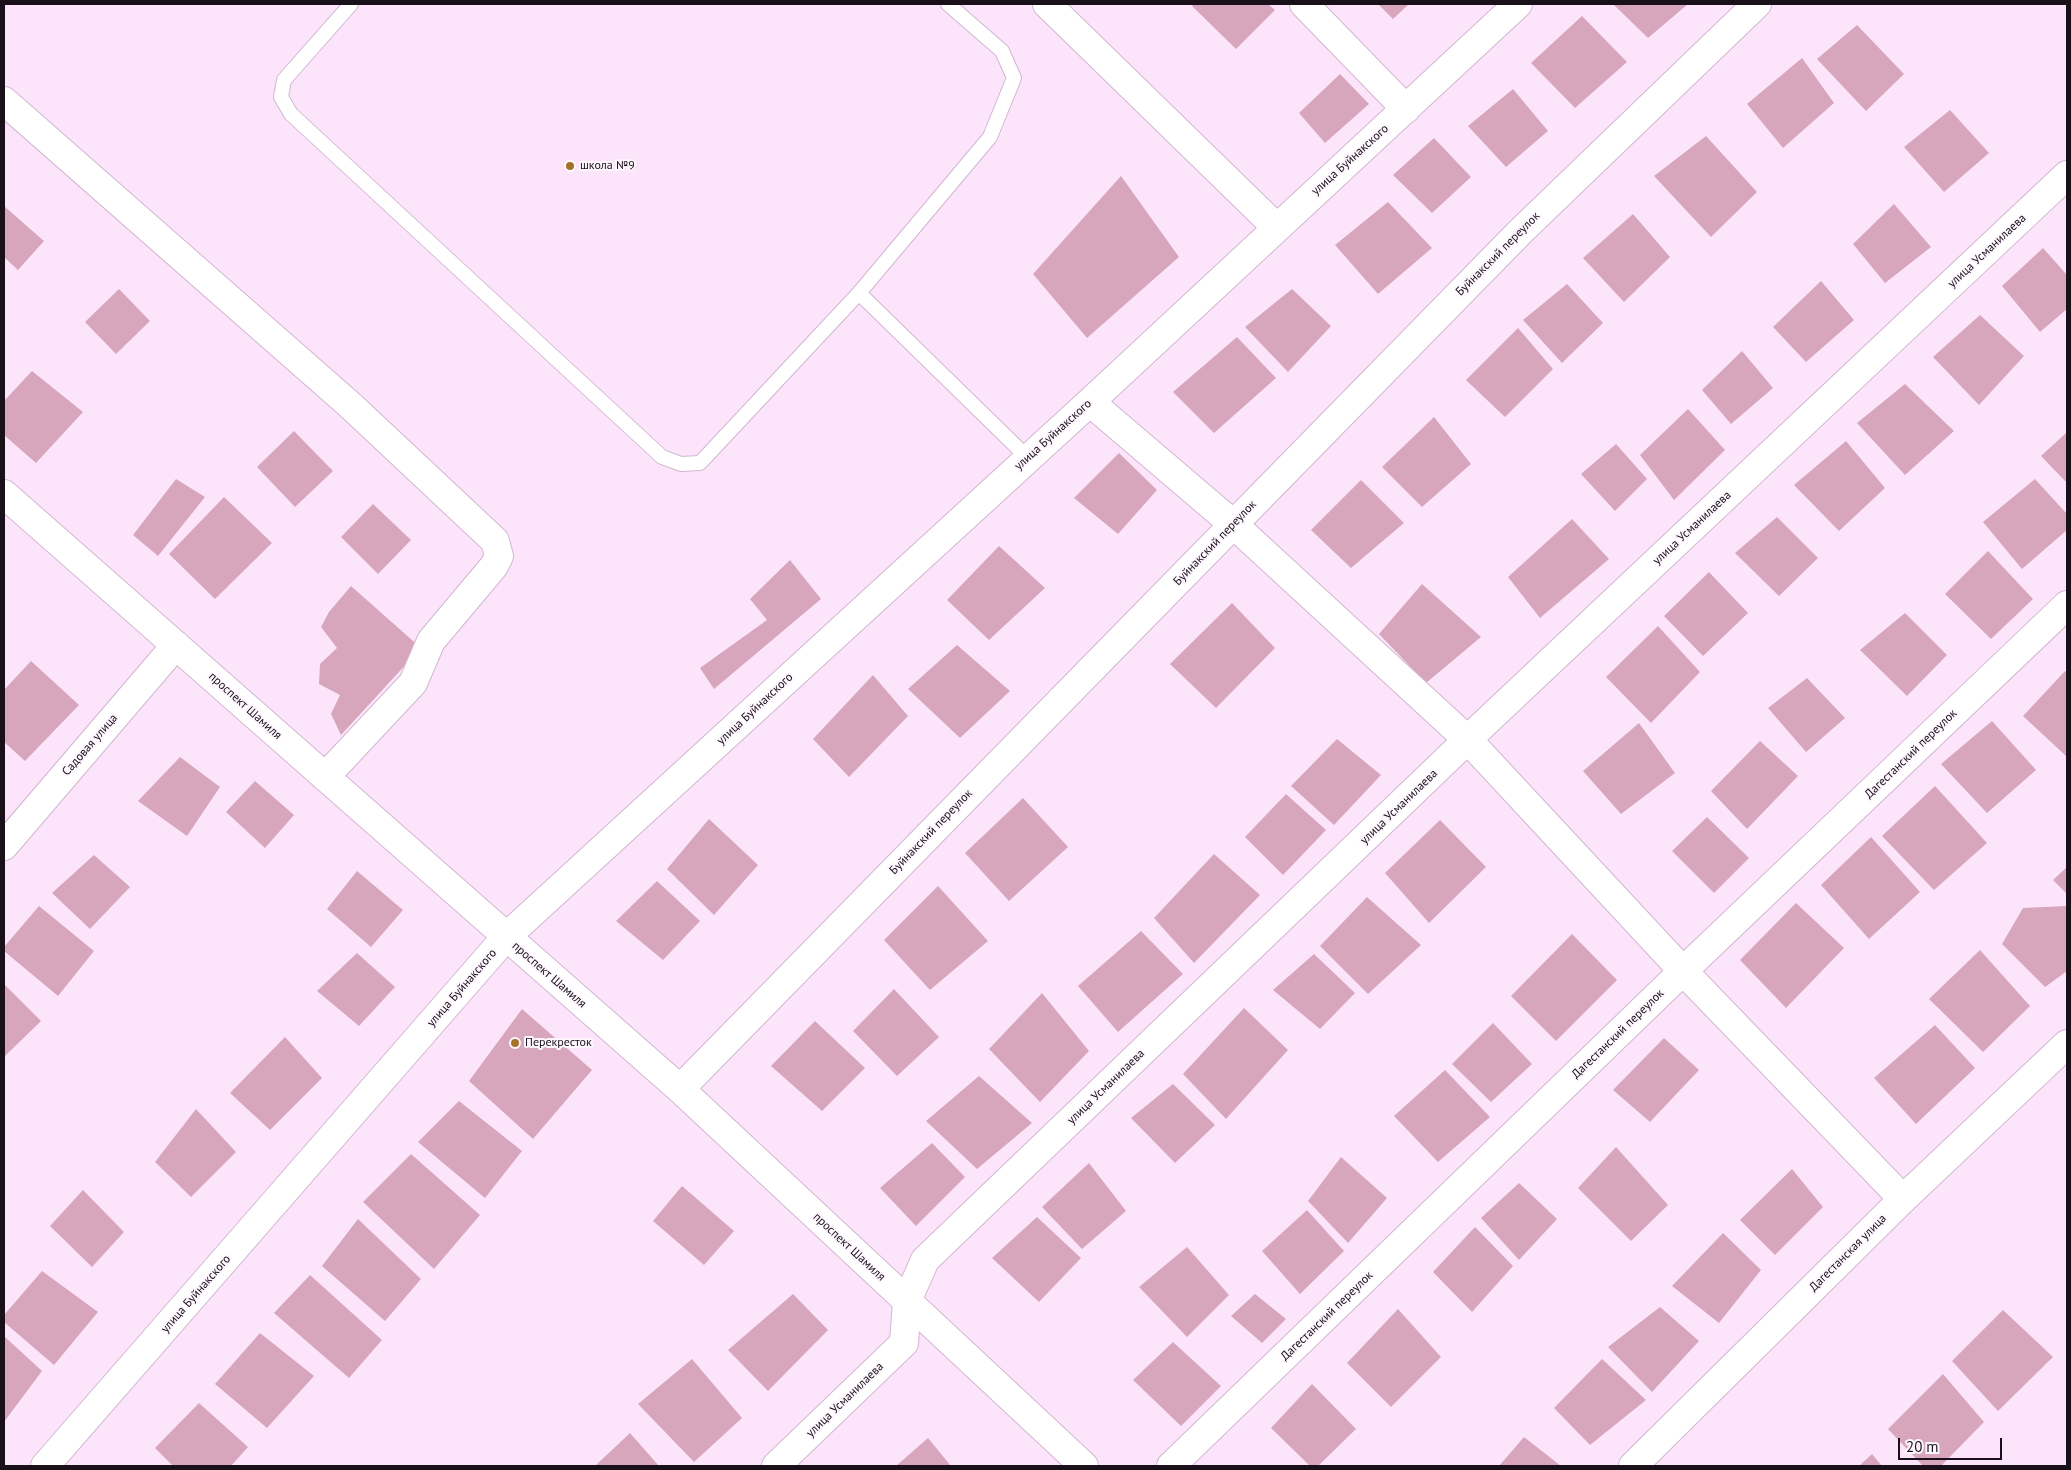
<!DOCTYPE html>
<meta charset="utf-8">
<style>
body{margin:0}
#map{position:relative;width:2071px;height:1470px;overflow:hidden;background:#fce5fb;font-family:"PT Sans",sans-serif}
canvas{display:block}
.frame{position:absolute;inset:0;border:5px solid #191019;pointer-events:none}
.scale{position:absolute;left:1898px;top:1438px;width:104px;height:22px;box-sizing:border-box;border:2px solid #191019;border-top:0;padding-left:6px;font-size:15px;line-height:18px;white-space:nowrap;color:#191019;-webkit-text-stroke:4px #fef8fe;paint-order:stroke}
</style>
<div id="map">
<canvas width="2071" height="1470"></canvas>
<div class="frame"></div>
<div class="scale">20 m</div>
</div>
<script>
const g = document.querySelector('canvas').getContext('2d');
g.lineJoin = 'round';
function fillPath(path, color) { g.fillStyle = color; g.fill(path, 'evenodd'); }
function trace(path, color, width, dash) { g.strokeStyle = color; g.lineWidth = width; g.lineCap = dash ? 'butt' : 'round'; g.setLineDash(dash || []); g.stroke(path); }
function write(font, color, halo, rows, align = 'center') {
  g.font = font + ' "PT Sans",sans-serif'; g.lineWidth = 4; g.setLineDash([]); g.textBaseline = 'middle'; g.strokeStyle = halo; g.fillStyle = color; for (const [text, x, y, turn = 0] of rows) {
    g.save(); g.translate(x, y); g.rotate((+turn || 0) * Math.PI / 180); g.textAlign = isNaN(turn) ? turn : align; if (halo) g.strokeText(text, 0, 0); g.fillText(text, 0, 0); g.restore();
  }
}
const building = new Path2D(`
 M 1194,4 L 1268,4 L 1275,10 L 1236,49 L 1192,6 Z
 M 1378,4 L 1409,4 L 1393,19 Z
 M 1613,4 L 1688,4 L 1648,38 Z
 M 1582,16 L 1627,62 L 1575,108 L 1531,63 Z
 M 1857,25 L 1904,74 L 1866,111 L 1817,59 Z
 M 1802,58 L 1834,103 L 1783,148 L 1747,104 Z
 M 1340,74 L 1369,104 L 1325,143 L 1299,113 Z
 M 1513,89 L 1548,131 L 1506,167 L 1468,126 Z
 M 1950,110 L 1989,153 L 1944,192 L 1904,147 Z
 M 1706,136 L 1757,192 L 1711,237 L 1654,176 Z
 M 1434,138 L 1471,177 L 1432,213 L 1393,175 Z
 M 1121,176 L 1179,257 L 1087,338 L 1033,274 Z
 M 1388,202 L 1432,248 L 1378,294 L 1335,245 Z
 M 1894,204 L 1931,247 L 1885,283 L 1853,244 Z
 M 4,206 L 44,241 L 18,270 L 4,257 Z
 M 1633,214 L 1670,257 L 1624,302 L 1583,258 Z
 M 2043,248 L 2067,275 L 2067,309 L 2040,332 L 2002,286 Z
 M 1821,281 L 1854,320 L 1806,362 L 1773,327 Z
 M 1567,284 L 1603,323 L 1562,363 L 1523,320 Z
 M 119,289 L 150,321 L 116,354 L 85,322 Z
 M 1292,289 L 1331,326 L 1288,372 L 1245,327 Z
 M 1980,315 L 2024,356 L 1979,405 L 1933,357 Z
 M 1518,328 L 1553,369 L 1505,417 L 1466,380 Z
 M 1237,337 L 1276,378 L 1214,433 L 1173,392 Z
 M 1742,351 L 1773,388 L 1731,424 L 1702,390 Z
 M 32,371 L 83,412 L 36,463 L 4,435 L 4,401 Z
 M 1905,384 L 1954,431 L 1905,475 L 1857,423 Z
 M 1688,409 L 1725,450 L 1674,500 L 1640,455 Z
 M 1434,417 L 1471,464 L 1422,507 L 1382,467 Z
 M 294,431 L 333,471 L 295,507 L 257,467 Z
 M 2067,432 L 2067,483 L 2041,456 Z
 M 1846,441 L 1885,488 L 1839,531 L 1794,485 Z
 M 1616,444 L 1647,479 L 1615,511 L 1581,474 Z
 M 1119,453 L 1157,490 L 1118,534 L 1074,498 Z
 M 176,479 L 205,497 L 158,556 L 133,535 Z
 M 2035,479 L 2067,514 L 2067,530 L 2022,569 L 1983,522 Z
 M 1361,480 L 1404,523 L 1351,568 L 1311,530 Z
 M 224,497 L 272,543 L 215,599 L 169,554 Z
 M 373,504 L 411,540 L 378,574 L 341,537 Z
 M 1777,517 L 1818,558 L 1779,596 L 1735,553 Z
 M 1572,519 L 1609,559 L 1540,618 L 1508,577 Z
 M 999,546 L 1045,588 L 989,640 L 947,600 Z
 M 1988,551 L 2033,599 L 1991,639 L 1945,594 Z
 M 790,560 L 821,599 L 714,689 L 700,668 L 767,620 L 750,599 Z
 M 1709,572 L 1748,613 L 1703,656 L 1664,616 Z
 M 1422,584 L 1481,637 L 1426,683 L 1379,634 Z
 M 351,586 L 421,648 L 341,735 L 331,714 L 340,695 L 319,684 L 320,664 L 337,648 L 321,627 L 329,612 Z
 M 1232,603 L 1275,648 L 1216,708 L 1170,664 Z
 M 1905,613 L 1947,655 L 1907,696 L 1860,650 Z
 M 1658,626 L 1700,672 L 1651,723 L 1606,677 Z
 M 957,645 L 1010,691 L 960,738 L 908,689 Z
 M 31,661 L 79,705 L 25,761 L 4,742 L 4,690 Z
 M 2065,671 L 2067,673 L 2066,756 L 2023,716 Z
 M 873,675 L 908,716 L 849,777 L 813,739 Z
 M 1807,678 L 1845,718 L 1806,752 L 1768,708 Z
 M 1992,721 L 2036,770 L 1987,813 L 1941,764 Z
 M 1639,723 L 1675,773 L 1621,814 L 1583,771 Z
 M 1337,739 L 1381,775 L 1334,825 L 1291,786 Z
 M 1760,741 L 1798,776 L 1747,829 L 1711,791 Z
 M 180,757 L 220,787 L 187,836 L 138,801 Z
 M 255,781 L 294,815 L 265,848 L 226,812 Z
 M 1935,786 L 1987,843 L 1934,890 L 1882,836 Z
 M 1286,794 L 1326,830 L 1283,875 L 1245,837 Z
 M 1023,798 L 1068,847 L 1009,901 L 965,853 Z
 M 1707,817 L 1749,858 L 1714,893 L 1672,851 Z
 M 709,819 L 758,865 L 714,915 L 667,869 Z
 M 1440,820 L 1486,867 L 1429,923 L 1385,873 Z
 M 1871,837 L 1920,892 L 1869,939 L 1821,885 Z
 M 1214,854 L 1260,895 L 1194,963 L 1154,918 Z
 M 94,855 L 130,887 L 90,929 L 52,893 Z
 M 2067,867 L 2067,894 L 2053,880 Z
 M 357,871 L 403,910 L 371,947 L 327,909 Z
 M 657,881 L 700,921 L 663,960 L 616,921 Z
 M 938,886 L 988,941 L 930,990 L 884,940 Z
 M 1367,897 L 1421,945 L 1368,994 L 1320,946 Z
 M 1796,903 L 1844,948 L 1786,1008 L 1740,960 Z
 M 39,906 L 94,951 L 58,996 L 4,951 L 4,947 Z
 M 2066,906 L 2067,971 L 2045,987 L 2002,944 L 2023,908 Z
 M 1141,931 L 1183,974 L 1118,1032 L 1078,986 Z
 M 1572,934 L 1617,980 L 1556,1041 L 1511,996 Z
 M 1980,950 L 2030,1006 L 1983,1052 L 1929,999 Z
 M 357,953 L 395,987 L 359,1026 L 317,991 Z
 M 1314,954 L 1355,993 L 1320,1029 L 1273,990 Z
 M 4,984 L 41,1021 L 4,1057 Z
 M 894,989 L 939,1037 L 897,1076 L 853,1031 Z
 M 1042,993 L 1089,1051 L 1040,1102 L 989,1049 Z
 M 1244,1008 L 1288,1050 L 1226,1119 L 1183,1074 Z
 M 522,1009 L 592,1070 L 533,1139 L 469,1081 Z
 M 815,1021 L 865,1068 L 822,1111 L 771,1066 Z
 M 1493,1023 L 1532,1064 L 1491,1102 L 1452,1064 Z
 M 1935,1025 L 1975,1068 L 1916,1124 L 1874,1078 Z
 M 285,1037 L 322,1078 L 270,1130 L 230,1093 Z
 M 1664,1038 L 1699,1070 L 1650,1122 L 1613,1090 Z
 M 1445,1070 L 1490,1117 L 1438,1162 L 1394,1116 Z
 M 979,1076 L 1032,1123 L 977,1169 L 926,1121 Z
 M 1173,1084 L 1215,1125 L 1175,1163 L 1131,1118 Z
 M 459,1101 L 522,1151 L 485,1198 L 418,1142 Z
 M 196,1109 L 236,1152 L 191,1197 L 155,1162 Z
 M 932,1143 L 965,1177 L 916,1226 L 880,1188 Z
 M 1616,1147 L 1668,1205 L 1631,1241 L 1578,1188 Z
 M 411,1154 L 480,1215 L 434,1269 L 363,1202 Z
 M 1341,1157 L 1387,1198 L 1348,1243 L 1308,1201 Z
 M 1089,1163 L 1126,1211 L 1082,1249 L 1042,1207 Z
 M 1792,1169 L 1823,1207 L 1775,1255 L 1740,1220 Z
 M 1519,1183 L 1557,1219 L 1519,1260 L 1481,1218 Z
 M 682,1186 L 734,1231 L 704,1265 L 653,1221 Z
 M 83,1190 L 124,1232 L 92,1267 L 50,1226 Z
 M 1307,1210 L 1344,1251 L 1300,1294 L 1262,1251 Z
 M 1037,1217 L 1081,1258 L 1039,1302 L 992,1258 Z
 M 358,1219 L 421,1279 L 385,1321 L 322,1266 Z
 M 1475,1227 L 1513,1266 L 1472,1312 L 1433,1272 Z
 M 1723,1233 L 1761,1270 L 1719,1323 L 1672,1286 Z
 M 1187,1247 L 1229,1295 L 1187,1337 L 1139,1287 Z
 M 42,1271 L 98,1312 L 54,1365 L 4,1322 L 4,1315 Z
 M 310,1275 L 382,1340 L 349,1378 L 274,1313 Z
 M 793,1294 L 828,1330 L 768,1391 L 728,1350 Z
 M 1255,1294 L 1286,1319 L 1262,1343 L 1231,1316 Z
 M 1660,1307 L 1699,1341 L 1652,1392 L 1608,1347 Z
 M 1398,1309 L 1441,1357 L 1391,1407 L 1347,1363 Z
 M 2003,1310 L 2053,1357 L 1998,1411 L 1952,1361 Z
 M 260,1333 L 314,1376 L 267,1428 L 215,1384 Z
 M 4,1336 L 42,1371 L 4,1422 Z
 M 1173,1342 L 1221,1386 L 1181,1426 L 1133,1380 Z
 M 692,1359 L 742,1418 L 694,1462 L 638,1404 Z
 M 1602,1359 L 1646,1400 L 1590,1445 L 1554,1408 Z
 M 1943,1374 L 1984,1422 L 1941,1466 L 1923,1466 L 1888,1429 Z
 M 1312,1384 L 1356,1429 L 1318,1466 L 1310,1466 L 1271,1428 Z
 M 199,1403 L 248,1447 L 231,1466 L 173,1466 L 155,1448 Z
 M 630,1433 L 659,1466 L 595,1466 Z
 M 1524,1437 L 1561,1466 L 1499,1466 Z
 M 928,1438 L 951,1466 L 896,1466 Z
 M 1872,1454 L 1882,1466 L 1859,1466 Z`);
const service = new Path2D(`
 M 351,4 L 284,80 L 281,97 L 291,114 L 662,457 L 681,464 L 700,463 L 859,293 L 990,137 L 1014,78 L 1002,51 L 948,4
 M 859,293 L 1028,458`);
const minor = new Path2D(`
 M 1047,4 L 1276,227
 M 1304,4 L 1406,109
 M 4,101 L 350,405 L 495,541 L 499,556 L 494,566 L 431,641 L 413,683 L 325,777
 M 1090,402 L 1233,524 L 1469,741 L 1683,971 L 1903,1199
 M 4,494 L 680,1089 L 1084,1466
 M 4,846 L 176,645
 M 680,1089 L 1520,232 L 1757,4
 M 45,1466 L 506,937 L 1090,402 L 1518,4
 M 776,1466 L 904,1343 L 907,1301 L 925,1260 L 1486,722 L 2067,175
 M 1171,1466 L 1683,971 L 2067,605
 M 1633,1466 L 1903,1199 L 2067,1044`);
const markers = [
 [570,166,5,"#a37127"],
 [515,1043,5,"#a37127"]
];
const streetNames = [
 ["улица Буйнакского",1350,160,-42],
 ["улица Усманилаева",1987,251,-43],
 ["Буйнакский переулок",1498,254,-45],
 ["улица Буйнакского",1053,435,-42],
 ["улица Усманилаева",1692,528,-43],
 ["Буйнакский переулок",1215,543,-46],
 ["проспект Шамиля",245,706,42],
 ["улица Буйнакского",755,709,-43],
 ["Садовая улица",90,745,-49],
 ["Дагестанский переулок",1911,754,-44],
 ["улица Усманилаева",1399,807,-44],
 ["Буйнакский переулок",931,832,-46],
 ["проспект Шамиля",549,975,41],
 ["улица Буйнакского",462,988,-49],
 ["Дагестанский переулок",1618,1034,-44],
 ["улица Усманилаева",1106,1087,-44],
 ["проспект Шамиля",849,1247,43],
 ["Дагестанская улица",1848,1253,-45],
 ["улица Буйнакского",196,1294,-49],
 ["Дагестанский переулок",1327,1316,-44],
 ["улица Усманилаева",845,1400,-44]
];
const poiNames = [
 ["школа №9",580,166],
 ["Перекресток",525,1043]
];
fillPath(building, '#d7a6bd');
trace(service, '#d2b6d1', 16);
trace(minor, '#d2b6d1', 30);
trace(service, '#fff', 14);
trace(minor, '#fff', 28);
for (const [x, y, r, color] of markers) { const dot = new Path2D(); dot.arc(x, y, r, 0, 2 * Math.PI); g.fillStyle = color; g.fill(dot); trace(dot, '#fef8fe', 2); }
write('12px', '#191019', '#fef8fe', streetNames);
write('12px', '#191019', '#fef8fe', poiNames, 'left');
</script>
